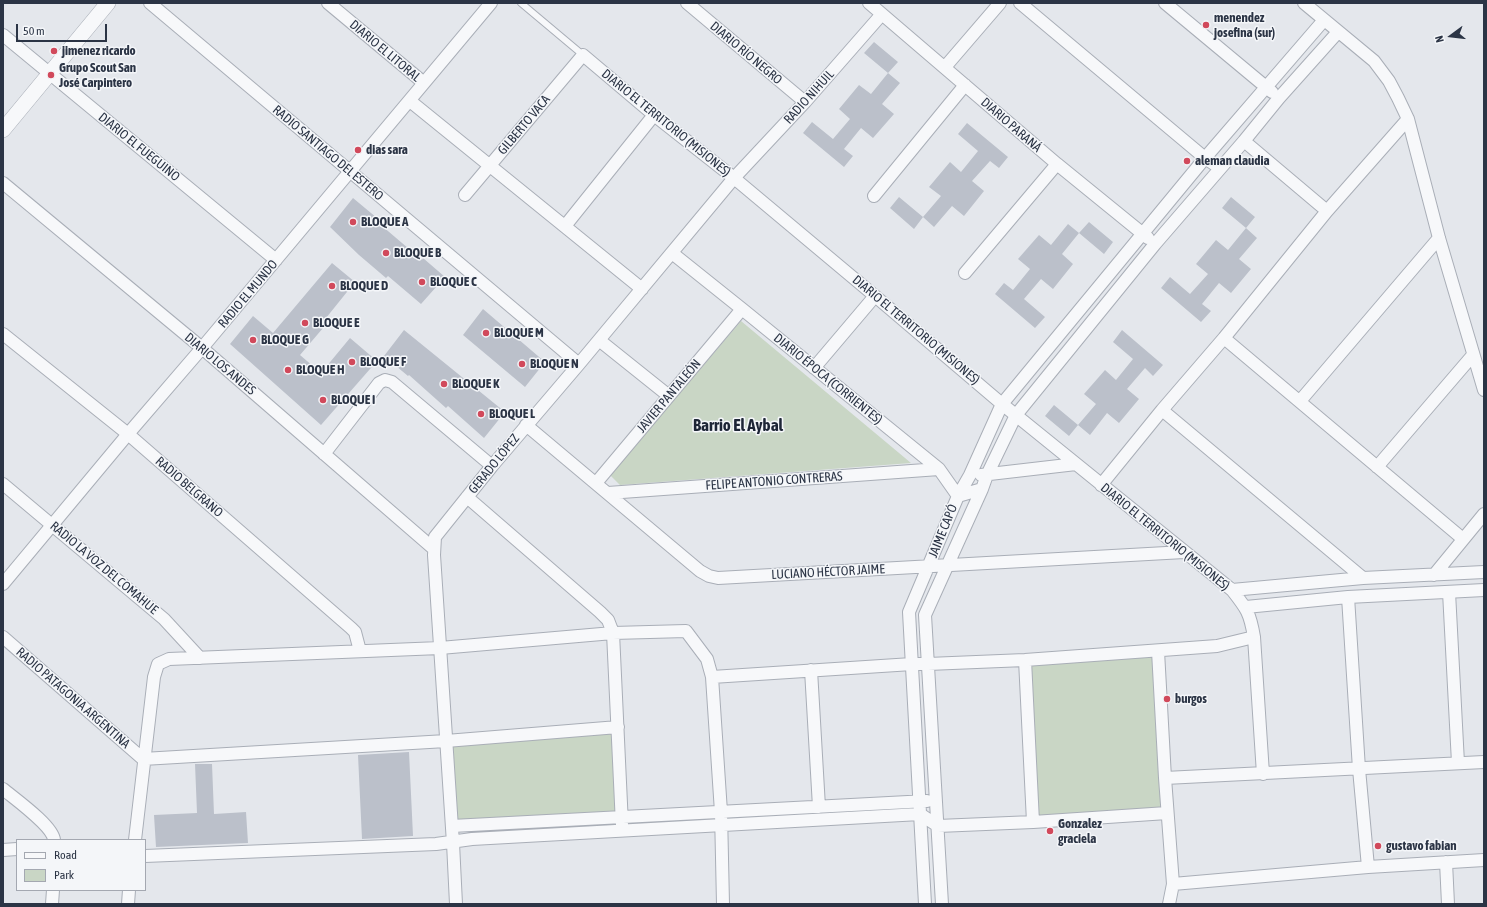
<!DOCTYPE html>
<meta charset="utf-8">
<style>
body{margin:0}
#map{position:relative;width:1487px;height:907px;overflow:hidden;background:#e4e7ec;font-family:"Asap Condensed",sans-serif}
canvas{display:block}
.frame{position:absolute;inset:0;border:4px solid #2b3445;pointer-events:none}
.legend{position:absolute;left:16px;top:839px;width:130px;height:52px;box-sizing:border-box;background:#f4f6f9;border:1px solid #a4a8b1;margin:0;padding:5px 7px;list-style:none;font-size:12px;color:#2b3445}
.legend li{display:flex;align-items:center;gap:8px;height:20px}
.legend b{width:20px;border:1px solid #a4a8b1}
.north{position:absolute;left:1431px;top:16px;width:40px;height:40px;-webkit-text-stroke:3px #f4f6f9;paint-order:stroke;rotate:255deg;font-size:11px;font-weight:700;line-height:16px;text-align:center;color:#2b3445}
.north::after{content:'';display:block;margin:auto;width:14px;height:18px;background:#2b3445;clip-path:polygon(50% 0,100% 100%,50% 72%,0 100%)}
.scale{position:absolute;left:16px;top:24px;width:91px;height:18px;box-sizing:border-box;border:2px solid #2b3445;border-top:0;padding-left:5px;font-size:12px;line-height:14px;white-space:nowrap;color:#2b3445;-webkit-text-stroke:3px #f4f6f9;paint-order:stroke}
</style>
<div id="map">
<canvas width="1487" height="907"></canvas>
<div class="frame"></div>
<ul class="legend">
<li><b style="height:5px;background:#f7f8fa"></b>Road</li>
<li><b style="height:11px;background:#c9d6c5"></b>Park</li>
</ul>
<div class="north">N</div>
<div class="scale">50 m</div>
</div>
<script>
const g = document.querySelector('canvas').getContext('2d');
g.lineJoin = 'round';
function fillPath(path, color) { g.fillStyle = color; g.fill(path, 'evenodd'); }
function trace(path, color, width, dash) { g.strokeStyle = color; g.lineWidth = width; g.lineCap = dash ? 'butt' : 'round'; g.setLineDash(dash || []); g.stroke(path); }
function write(font, color, halo, rows, align = 'center') {
  g.font = font + ' "Asap Condensed",sans-serif'; g.lineWidth = 3; g.setLineDash([]); g.textBaseline = 'middle'; g.strokeStyle = halo; g.fillStyle = color; for (const [text, x, y, turn = 0] of rows) {
    g.save(); g.translate(x, y); g.rotate((+turn || 0) * Math.PI / 180); g.textAlign = isNaN(turn) ? turn : align; if (halo) g.strokeText(text, 0, 0); g.fillText(text, 0, 0); g.restore();
  }
}
const green = new Path2D(`
 M 741,321 L 911,463 L 620,485 L 610,475 Z
 M 1156,651 L 1167,813 L 1034,822 L 1025,660 Z
 M 618,728 L 621,817 L 453,826 L 446,737 Z`);
const building = new Path2D(`
 M 874,42 L 898,62 L 888,73 L 864,53 Z
 M 888,73 L 900,83 L 882,104 L 894,114 L 873,138 L 861,128 L 844,149 L 853,156 L 844,167 L 803,133 L 812,122 L 833,139 L 850,119 L 839,109 L 859,85 L 871,94 Z
 M 967,123 L 1008,157 L 999,168 L 990,161 L 972,181 L 984,191 L 964,216 L 952,206 L 934,227 L 923,217 L 941,196 L 929,187 L 950,162 L 961,172 L 978,151 L 958,134 Z
 M 899,197 L 923,217 L 914,229 L 890,208 Z
 M 1231,197 L 1255,217 L 1246,228 L 1222,208 Z
 M 353,198 L 377,218 L 375,220 L 422,260 L 423,258 L 445,277 L 421,304 L 388,276 L 386,278 L 359,255 L 330,227 Z
 M 1089,222 L 1113,242 L 1104,254 L 1079,233 Z
 M 1068,224 L 1079,233 L 1062,254 L 1073,264 L 1053,289 L 1041,279 L 1024,299 L 1045,317 L 1035,328 L 995,294 L 1004,283 L 1013,290 L 1030,269 L 1018,259 L 1039,235 L 1051,245 Z
 M 1246,228 L 1257,238 L 1239,259 L 1251,269 L 1231,293 L 1219,283 L 1202,304 L 1211,311 L 1201,322 L 1161,288 L 1170,277 L 1190,294 L 1208,274 L 1196,264 L 1216,240 L 1228,250 Z
 M 332,263 L 355,282 L 326,318 L 329,321 L 300,355 L 321,373 L 350,338 L 377,361 L 321,425 L 230,344 L 253,316 L 273,333 Z
 M 483,309 L 545,362 L 525,387 L 463,335 Z
 M 404,330 L 505,412 L 484,438 L 448,406 L 446,408 L 409,375 L 408,376 L 384,356 Z
 M 1122,330 L 1163,365 L 1153,376 L 1145,368 L 1127,389 L 1139,399 L 1119,423 L 1107,413 L 1090,435 L 1078,425 L 1096,404 L 1084,394 L 1105,370 L 1116,380 L 1133,359 L 1113,342 Z
 M 1054,405 L 1078,425 L 1069,436 L 1045,416 Z
 M 409,752 L 413,836 L 362,839 L 358,755 Z
 M 195,764 L 212,764 L 214,814 L 246,812 L 248,843 L 156,847 L 154,815 L 197,813 Z`);
const service = new Path2D(`
 M 521,3 L 583,55`);
const minor = new Path2D(`
 M 150,3 L 579,364
 M 328,3 L 424,83
 M 687,3 L 805,102
 M 869,3 L 1057,164 L 1148,238
 M 1020,3 L 1205,158 L 1220,168
 M 1165,3 L 1272,92
 M 1304,3 L 1374,61 L 1389,81 L 1398,98 L 1408,119 L 1439,238 L 1484,390
 M 3,35 L 276,260
 M 945,67 L 1000,3
 M 410,101 L 642,289
 M 1244,141 L 1327,211
 M 3,183 L 202,348 L 434,549
 M 465,195 L 583,55 L 654,115 L 734,178 L 875,296 L 1002,404 L 1232,590 C 1247,609 1250,613 1254,637 L 1263,774
 M 874,196 L 965,85
 M 565,226 L 654,115
 M 672,253 L 742,309 L 939,469 L 958,496 L 982,489
 M 965,273 L 1057,164
 M 3,334 L 128,434 L 351,628 L 355,632 L 360,651
 M 1224,338 L 1463,539
 M 599,340 L 669,396
 M 814,368 L 875,296
 M 1300,401 L 1439,238
 M 1162,410 L 1363,578
 M 526,425 L 700,571 L 709,576 L 718,578 L 1184,552
 M 324,454 L 379,383 L 385,380 L 392,382 L 492,466
 M 1377,467 L 1473,355
 M 981,475 L 1076,464
 M 596,483 L 742,309
 M 3,484 L 164,619 L 200,658
 M 1101,485 L 1162,410 L 1224,338 L 1327,211 L 1408,119
 M 608,493 L 939,469
 M 467,497 L 600,612 L 608,620 L 613,633 L 622,825
 M 1434,575 L 1484,514
 M 3,584 L 128,434 L 202,348 L 491,3
 M 1232,590 L 1363,578 L 1484,572
 M 1449,592 L 1458,763
 M 1348,597 L 1359,769 L 1368,867
 M 1246,607 L 1348,597 L 1484,590
 M 3,637 L 143,759 L 446,741 L 618,727
 M 1158,651 L 1165,778 L 1173,884 L 1169,904
 M 1025,660 L 1033,822
 M 811,670 L 819,807
 M 712,677 L 912,664 L 928,664 L 1025,660 L 1217,646 L 1254,637
 M 1165,778 L 1484,762
 M 3,789 C 15,799 53,826 54,840
 M 452,826 L 927,801
 M 135,840 L 154,677 L 158,664 L 169,659 L 440,648 L 613,633 L 686,631 L 707,659 L 712,677 L 721,812 L 723,904
 M 3,850 L 17,849
 M 145,856 L 436,844 L 472,839 L 920,814 L 938,826 L 1033,822 L 1167,813
 M 1446,862 L 1448,904
 M 1173,884 L 1368,867 L 1484,860
 M 52,904 L 53,890
 M 128,904 L 129,890
 M 456,904 L 453,843 L 434,555 L 435,537 L 492,466 L 579,364 L 734,178 L 805,102 L 882,14
 M 925,904 L 909,612 L 958,496 L 970,475 L 1002,404 L 1205,158 L 1324,20
 M 942,904 L 925,615 L 982,489 L 987,475 L 1016,415 L 1155,244 L 1244,141 L 1279,98 L 1338,32`);
const tertiary = new Path2D(`
 M 3,130 L 108,3`);
const markers = [
 [1206,25,4,"#d1495b"],
 [54,51,4,"#d1495b"],
 [51,75,4,"#d1495b"],
 [358,150,4,"#d1495b"],
 [1187,161,4,"#d1495b"],
 [353,222,4,"#d1495b"],
 [386,253,4,"#d1495b"],
 [422,282,4,"#d1495b"],
 [332,286,4,"#d1495b"],
 [305,323,4,"#d1495b"],
 [486,333,4,"#d1495b"],
 [253,340,4,"#d1495b"],
 [352,362,4,"#d1495b"],
 [522,364,4,"#d1495b"],
 [288,370,4,"#d1495b"],
 [444,384,4,"#d1495b"],
 [323,400,4,"#d1495b"],
 [481,414,4,"#d1495b"],
 [1167,699,4,"#d1495b"],
 [1050,831,4,"#d1495b"],
 [1378,846,4,"#d1495b"]
];
const poiNames = [
 ["menendez",1214,18],
 ["josefina (sur)",1214,33],
 ["jimenez ricardo",62,51],
 ["Grupo Scout San",59,68],
 ["José Carpintero",59,83],
 ["dias sara",366,150],
 ["aleman claudia",1195,161],
 ["BLOQUE A",361,222],
 ["BLOQUE B",394,253],
 ["BLOQUE C",430,282],
 ["BLOQUE D",340,286],
 ["BLOQUE E",313,323],
 ["BLOQUE M",494,333],
 ["BLOQUE G",261,340],
 ["BLOQUE F",360,362],
 ["BLOQUE N",530,364],
 ["BLOQUE H",296,370],
 ["BLOQUE K",452,384],
 ["BLOQUE I",331,400],
 ["BLOQUE L",489,414],
 ["burgos",1175,699],
 ["Gonzalez",1058,824],
 ["graciela",1058,839],
 ["gustavo fabian",1386,846]
];
const streetNames = [
 ["DIARIO EL LITORAL",385,51,40],
 ["DIARIO RÍO NEGRO",746,53,40],
 ["RADIO NIHUIL",809,97,-48],
 ["DIARIO EL TERRITORIO (MISIONES)",666,123,39],
 ["GILBERTO VACA",524,125,-50],
 ["DIARIO PARANÁ",1011,125,41],
 ["DIARIO EL FUEGUINO",139,147,39],
 ["RADIO SANTIAGO DEL ESTERO",328,153,40],
 ["RADIO EL MUNDO",248,294,-50],
 ["DIARIO EL TERRITORIO (MISIONES)",916,330,40],
 ["DIARIO LOS ANDES",220,364,40],
 ["DIARIO ÉPOCA (CORRIENTES)",828,379,39],
 ["JAVIER PANTALEÓN",669,396,-50],
 ["GERADO LÓPEZ",494,464,-51],
 ["FELIPE ANTONIO CONTRERAS",774,481,-4],
 ["RADIO BELGRANO",189,487,41],
 ["JAIME CAPÓ",943,531,-68],
 ["DIARIO EL TERRITORIO (MISIONES)",1165,537,39],
 ["RADIO LA VOZ DEL COMAHUE",104,568,40],
 ["LUCIANO HÉCTOR JAIME",828,572,-3],
 ["RADIO PATAGONIA ARGENTINA",73,698,41]
];
const districtNames = [
 ["Barrio El Aybal",738,426]
];
fillPath(green, '#c9d6c5');
fillPath(building, '#bbc0ca');
trace(service, '#a9aeb7', 8);
trace(minor, '#a9aeb7', 14);
trace(tertiary, '#a9aeb7', 16);
trace(service, '#f7f8fa', 6);
trace(minor, '#f7f8fa', 12);
trace(tertiary, '#f7f8fa', 15);
for (const [x, y, r, color] of markers) { const dot = new Path2D(); dot.arc(x, y, r, 0, 2 * Math.PI); g.fillStyle = color; g.fill(dot); trace(dot, '#f4f6f9', 1.5); }
write('bold 13px', '#2b3445', '#f4f6f9', poiNames, 'left');
write('13px', '#2b3445', '#f4f6f9', streetNames);
write('bold 17px', '#1d2536', '#f4f6f9', districtNames);
</script>
